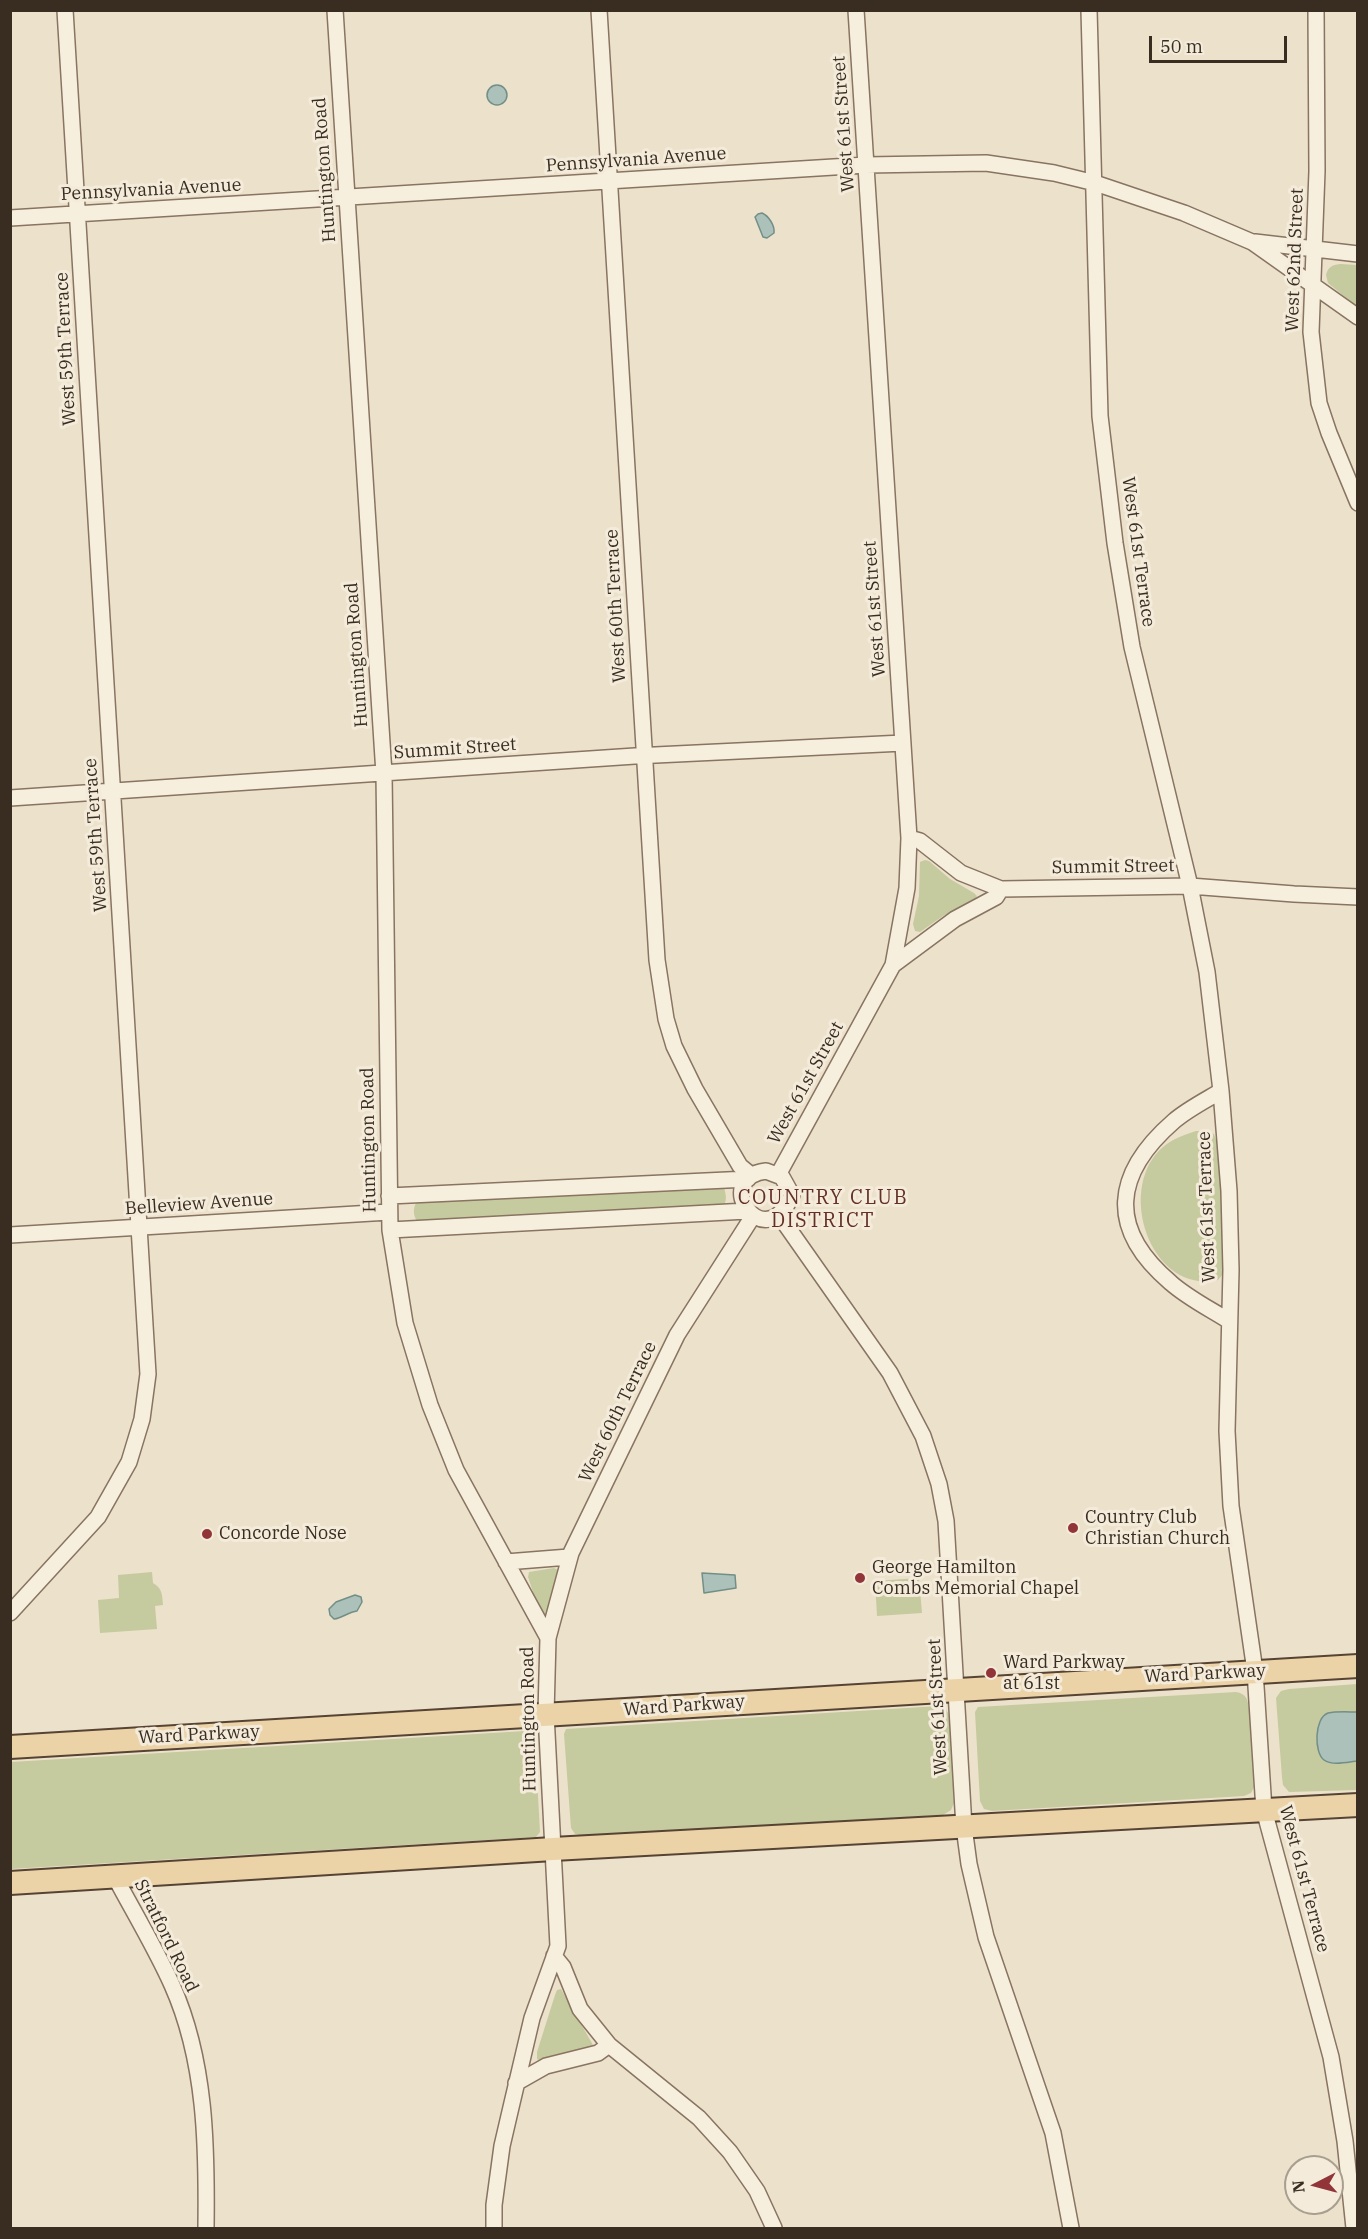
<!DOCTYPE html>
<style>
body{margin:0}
#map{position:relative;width:1368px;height:2239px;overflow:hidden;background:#ece1cb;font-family:"IBM Plex Serif",serif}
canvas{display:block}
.frame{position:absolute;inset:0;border:12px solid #392d22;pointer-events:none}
.north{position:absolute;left:1284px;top:2155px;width:60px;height:60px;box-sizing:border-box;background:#f4ebda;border:2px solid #a99f90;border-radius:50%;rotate:264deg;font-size:16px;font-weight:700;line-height:24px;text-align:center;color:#392d22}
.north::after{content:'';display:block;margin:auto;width:21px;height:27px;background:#923538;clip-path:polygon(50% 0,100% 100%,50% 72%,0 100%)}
.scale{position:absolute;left:1149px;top:36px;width:138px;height:27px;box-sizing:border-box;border:3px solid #392d22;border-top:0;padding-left:8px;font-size:18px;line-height:21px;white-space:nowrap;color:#392d22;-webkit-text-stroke:4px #f4ebda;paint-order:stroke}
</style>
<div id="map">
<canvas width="1368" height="2239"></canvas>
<div class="frame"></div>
<div class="north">N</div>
<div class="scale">50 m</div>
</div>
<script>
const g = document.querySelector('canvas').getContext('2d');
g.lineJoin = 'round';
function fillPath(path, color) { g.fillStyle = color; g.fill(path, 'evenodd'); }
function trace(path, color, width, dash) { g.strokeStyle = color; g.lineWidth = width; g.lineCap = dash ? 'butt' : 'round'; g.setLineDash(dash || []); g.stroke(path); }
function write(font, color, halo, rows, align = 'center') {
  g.font = font + ' "IBM Plex Serif",serif'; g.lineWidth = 6; g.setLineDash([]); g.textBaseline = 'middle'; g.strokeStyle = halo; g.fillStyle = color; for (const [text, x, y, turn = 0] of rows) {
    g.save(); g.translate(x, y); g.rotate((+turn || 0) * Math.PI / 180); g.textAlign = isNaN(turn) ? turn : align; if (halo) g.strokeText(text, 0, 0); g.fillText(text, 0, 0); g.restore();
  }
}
const green = new Path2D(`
 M 1340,264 L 1357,265 L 1357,307 L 1328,283 L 1326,275 C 1328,267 1332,265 1340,264 Z
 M 925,860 L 929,861 L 950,879 L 974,893 L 977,896 L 975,900 L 943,916 L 920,932 L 915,931 L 913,924 L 919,896 L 920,862 Z
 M 1196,1131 L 1208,1131 L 1214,1134 L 1217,1143 L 1221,1186 L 1223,1274 L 1218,1280 C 1150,1295 1115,1188 1163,1147 C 1172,1139 1184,1135 1196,1131 Z
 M 720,1186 L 724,1188 C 726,1194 727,1200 724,1205 L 417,1221 C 413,1215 413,1209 416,1203 L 423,1200 Z
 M 554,1568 L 558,1570 L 558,1575 L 548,1614 L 545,1618 L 541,1616 L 528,1577 L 529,1572 Z
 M 152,1572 L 153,1583 C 163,1589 162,1595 163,1605 L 155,1606 L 157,1629 L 100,1633 L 98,1600 L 119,1598 L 118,1575 Z
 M 919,1578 L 922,1613 L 877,1616 L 875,1581 Z
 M 1357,1684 L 1357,1790 L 1289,1792 L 1283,1785 L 1282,1777 L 1276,1698 L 1281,1691 L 1289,1689 Z
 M 1236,1692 C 1246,1694 1247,1698 1249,1707 L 1254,1787 L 1251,1793 L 1244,1796 L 992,1811 L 984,1809 L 980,1801 L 975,1712 L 978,1707 Z
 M 939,1706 L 946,1709 L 949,1715 L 954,1803 L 951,1810 L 943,1815 L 583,1836 L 575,1834 L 571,1828 L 564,1734 L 566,1729 Z
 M 525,1731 L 532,1735 L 535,1741 L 540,1832 L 536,1837 L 11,1869 L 11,1762 Z
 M 561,1989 L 593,2045 L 589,2050 L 541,2061 L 537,2059 L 537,2052 L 555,1995 L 557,1990 Z`);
const water = new Path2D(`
 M487 95a10 10 0 1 1 20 0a10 10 0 1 1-20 0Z
 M 762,213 C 769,216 775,226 774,233 L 767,238 L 763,237 L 755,217 L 758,214 Z
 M 702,1573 L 735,1575 L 736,1588 L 704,1593 Z
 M 355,1595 L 361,1597 L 362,1602 L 357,1611 C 348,1612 343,1618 334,1619 L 330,1615 L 329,1609 L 336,1602 Z
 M 1357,1712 L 1357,1761 C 1348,1762 1332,1766 1324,1760 C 1314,1753 1314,1718 1328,1713 C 1337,1711 1349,1712 1357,1712 Z`);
const minor = new Path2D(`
 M 335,10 L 384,774 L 390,1230 L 405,1323 L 430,1405 L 456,1470 L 548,1638 L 546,1714 L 558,1946 L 532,2018 L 512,2103 L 502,2146 L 494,2205 L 494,2228
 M 599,10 L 657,960 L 666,1019 L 674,1046 L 695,1089 L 740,1166 L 751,1175
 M 1089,10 L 1100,416 L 1115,543 L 1132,647 L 1190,886 L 1207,972 L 1221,1091 L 1229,1191 L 1231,1270 L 1227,1431 L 1231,1506 L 1255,1671 L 1264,1810 L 1331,2057 L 1345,2141 L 1354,2228
 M 1316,10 L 1317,171 L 1311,332 L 1319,403 L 1329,433 L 1358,503
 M 10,218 L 866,165 L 986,163 L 1054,173 L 1095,183 L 1184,213 L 1252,242 L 1358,317
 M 1255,242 L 1358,254
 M 10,798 L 635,756 L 903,743
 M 909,838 L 920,841 L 961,873 L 1001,889 L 1190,886 L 1294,894 L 1358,897
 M 893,965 L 955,919 L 996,897 L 1001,889
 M 1221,1091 C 1206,1100 1188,1109 1174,1121 C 1113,1174 1107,1229 1171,1283 C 1188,1298 1210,1309 1229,1321
 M 766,1171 L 782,1177 L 792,1195 C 764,1259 710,1178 766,1171 Z
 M 778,1175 L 893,965 L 907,888 L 909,838 L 856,10
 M 389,1196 L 748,1179
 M 779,1215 L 890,1373 L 923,1436 L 939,1484 L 946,1521 L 964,1827 L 969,1864 L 986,1937 L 1053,2133 L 1071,2228
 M 390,1230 L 747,1211
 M 10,1235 L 389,1212
 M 506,1562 L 569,1557
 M 10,1613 L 98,1517 L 129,1462 L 142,1419 L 148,1374 L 65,10
 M 548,1638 L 571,1553 L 677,1335 L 753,1216
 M 114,1875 C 133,1911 155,1947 172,1985 C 206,2061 207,2147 206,2228
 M 554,1956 L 563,1967 L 580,2009 L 609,2045 L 699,2118 L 730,2152 L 757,2191 L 774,2228
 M 516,2083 L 546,2066 L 598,2053 L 609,2045`);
const primary = new Path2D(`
 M 10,1747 L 1358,1666
 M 10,1883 L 553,1849 L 1358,1805`);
const markers = [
 [1073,1528,6,"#923538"],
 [207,1534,6,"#923538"],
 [860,1578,6,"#923538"],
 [991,1673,6,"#923538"]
];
const streetNames = [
 ["West 61st Street",844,124,-94],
 ["Pennsylvania Avenue",636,160,-4],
 ["Huntington Road",325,170,-94],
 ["Pennsylvania Avenue",151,190,-3],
 ["West 62nd Street",1295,260,-88],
 ["West 59th Terrace",66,349,-93],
 ["West 61st Terrace",1138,552,82],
 ["West 60th Terrace",616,606,-93],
 ["West 61st Street",875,609,-94],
 ["Huntington Road",357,655,-94],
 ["Summit Street",455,749,-4],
 ["West 59th Terrace",96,835,-94],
 ["Summit Street",1113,867,-1],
 ["West 61st Street",806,1083,-61],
 ["Huntington Road",369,1140,-91],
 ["Belleview Avenue",199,1204,-4],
 ["West 61st Terrace",1207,1207,-92],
 ["West 60th Terrace",618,1412,-64],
 ["Ward Parkway",1205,1674,-3],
 ["Ward Parkway",684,1706,-4],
 ["West 61st Street",938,1707,-93],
 ["Huntington Road",529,1719,-91],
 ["Ward Parkway",199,1735,-3],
 ["West 61st Terrace",1304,1879,75],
 ["Stratford Road",166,1936,64]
];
const poiNames = [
 ["Country Club",1085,1518],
 ["Christian Church",1085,1539],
 ["Concorde Nose",219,1534],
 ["George Hamilton",872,1568],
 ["Combs Memorial Chapel",872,1589],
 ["Ward Parkway",1003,1663],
 ["at 61st",1003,1684]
];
const neighbourhoodNames = [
 ["COUNTRY CLUB",823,1198],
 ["DISTRICT",823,1221]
];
fillPath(green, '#c6ca9f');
fillPath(water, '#abc1ba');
trace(water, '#728f87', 1.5);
trace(minor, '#887460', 18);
trace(primary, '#564334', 26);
trace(minor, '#f7efde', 15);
trace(primary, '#ebd3a7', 22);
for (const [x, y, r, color] of markers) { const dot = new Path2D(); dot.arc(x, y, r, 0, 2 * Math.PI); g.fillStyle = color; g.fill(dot); trace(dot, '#f4ebda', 2); }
write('18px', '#392d22', '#f4ebda', streetNames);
write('18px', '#392d22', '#f4ebda', poiNames, 'left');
g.letterSpacing = '1.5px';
write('20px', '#633025', '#f4ebda', neighbourhoodNames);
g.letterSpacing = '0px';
</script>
